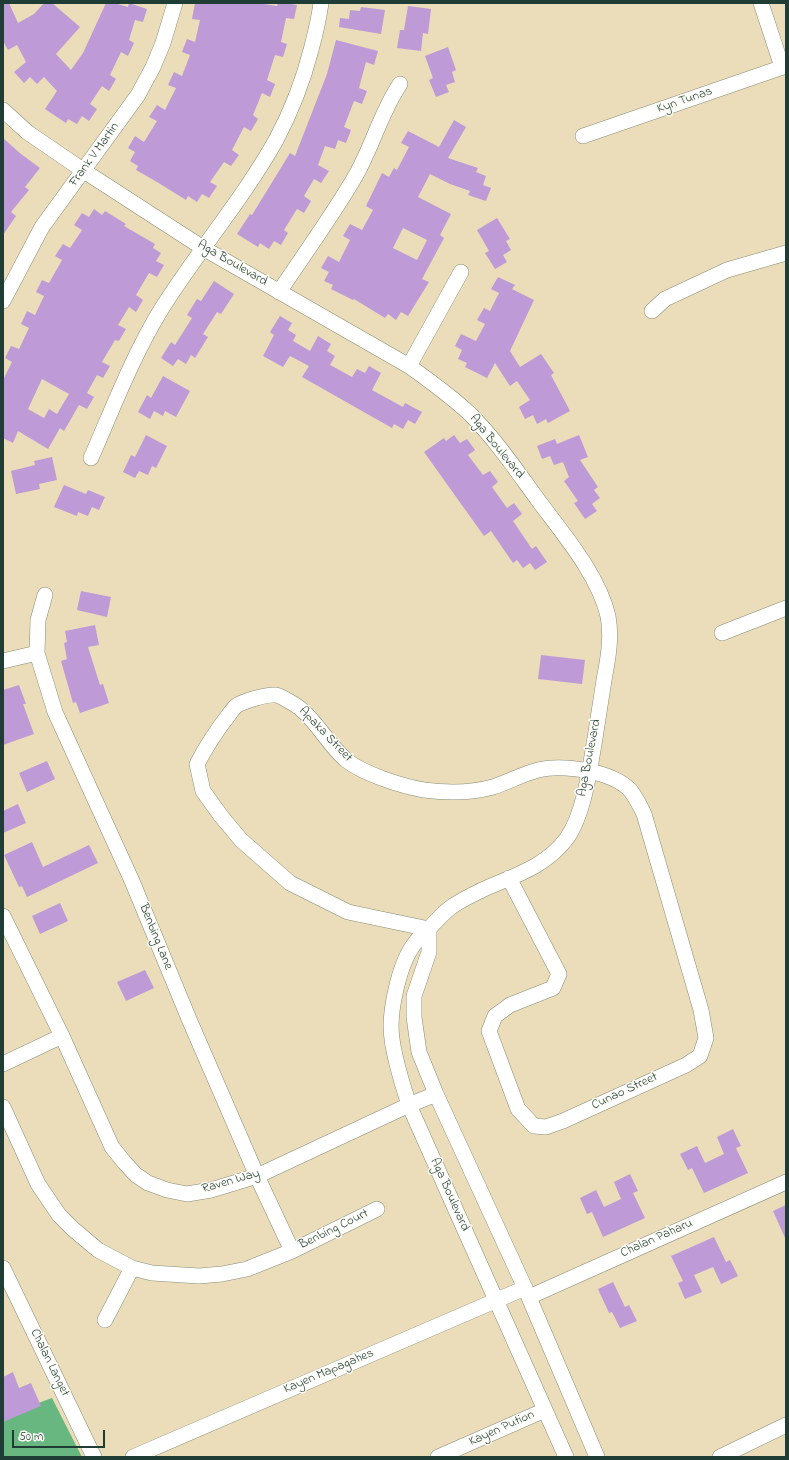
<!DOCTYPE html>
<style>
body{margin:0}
#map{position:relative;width:789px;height:1460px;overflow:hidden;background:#ebddb9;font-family:"Indie Flower",sans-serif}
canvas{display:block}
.frame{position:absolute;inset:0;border:4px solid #1f3d34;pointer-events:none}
.scale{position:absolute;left:12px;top:1430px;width:93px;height:18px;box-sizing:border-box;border:2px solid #1f3d34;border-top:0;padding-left:5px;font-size:12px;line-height:14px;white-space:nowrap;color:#1f3d34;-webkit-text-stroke:3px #fdfcf7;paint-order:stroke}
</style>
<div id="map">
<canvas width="789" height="1460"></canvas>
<div class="frame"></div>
<div class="scale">50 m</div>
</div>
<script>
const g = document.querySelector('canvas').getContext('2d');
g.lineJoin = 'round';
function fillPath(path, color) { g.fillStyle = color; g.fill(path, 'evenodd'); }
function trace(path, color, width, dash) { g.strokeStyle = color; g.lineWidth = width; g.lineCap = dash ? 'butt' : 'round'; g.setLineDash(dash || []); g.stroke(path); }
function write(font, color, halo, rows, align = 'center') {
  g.font = font + ' "Indie Flower",sans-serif'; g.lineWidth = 3; g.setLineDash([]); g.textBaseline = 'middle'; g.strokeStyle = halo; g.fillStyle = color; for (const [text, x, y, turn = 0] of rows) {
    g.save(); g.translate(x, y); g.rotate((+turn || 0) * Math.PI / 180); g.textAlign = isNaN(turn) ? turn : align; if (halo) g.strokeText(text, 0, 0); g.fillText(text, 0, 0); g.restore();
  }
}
const forest = new Path2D(`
 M 52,1398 L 82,1457 L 3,1457 L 3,1416 Z`);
const building = new Path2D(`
 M 3,3 L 9,3 L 18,23 L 34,14 L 44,3 L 52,3 L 80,27 L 56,54 L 71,70 L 83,53 L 106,3 L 114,3 L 128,7 L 129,3 L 147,9 L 143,22 L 135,20 L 129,40 L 134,43 L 128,56 L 121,52 L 110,75 L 116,79 L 109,91 L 102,86 L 90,104 L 97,109 L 89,121 L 82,116 L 77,124 L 68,119 L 66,123 L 45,109 L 57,91 L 44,77 L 37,84 L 30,77 L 24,83 L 14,72 L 26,62 L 17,45 L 8,50 L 3,41 Z
 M 195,3 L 258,3 L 277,6 L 278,3 L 284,3 L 297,5 L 294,19 L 286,18 L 281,42 L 287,44 L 283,57 L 275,55 L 267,80 L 275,84 L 270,97 L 262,93 L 253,115 L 258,119 L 251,131 L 244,127 L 232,150 L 239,155 L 231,166 L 224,162 L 210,182 L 217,186 L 209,198 L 202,194 L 197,202 L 188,196 L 186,200 L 157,182 L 136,170 L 138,166 L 130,161 L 135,152 L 128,148 L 135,136 L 144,142 L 157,121 L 149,117 L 157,105 L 165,110 L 176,88 L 168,85 L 174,72 L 182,76 L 190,55 L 182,52 L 187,39 L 195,42 L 200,20 L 192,19 Z
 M 408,6 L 431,9 L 428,34 L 423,33 L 421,51 L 397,48 L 400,30 L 404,30 Z
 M 361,7 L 385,10 L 381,34 L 339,27 L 340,18 L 349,19 L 350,10 L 360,11 Z
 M 336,40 L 378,51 L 374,65 L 366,62 L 359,88 L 367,91 L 362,104 L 354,101 L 344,127 L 351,130 L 346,143 L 338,140 L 335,149 L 325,146 L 318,165 L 329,171 L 321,183 L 314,179 L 304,196 L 311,201 L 304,213 L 297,209 L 284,230 L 288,233 L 281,245 L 274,241 L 269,249 L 260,243 L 258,247 L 237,234 L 250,214 L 252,215 L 290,153 L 295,156 L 327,74 Z
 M 448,47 L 456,70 L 452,72 L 455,82 L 446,85 L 449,92 L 436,97 L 429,80 L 433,78 L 425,56 Z
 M 454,120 L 466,127 L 448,158 L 478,168 L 476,172 L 486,176 L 483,185 L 491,188 L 486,201 L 468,195 L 470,191 L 450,184 L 430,174 L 418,197 L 451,214 L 440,235 L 444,238 L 422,279 L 429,282 L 408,316 L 401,312 L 396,320 L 388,314 L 385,318 L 354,299 L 353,300 L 331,289 L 333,285 L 324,281 L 329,272 L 321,268 L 328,256 L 339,262 L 350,240 L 343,236 L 350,224 L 362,230 L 373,210 L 366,206 L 382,173 L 389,177 L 394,168 L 397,170 L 409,147 L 401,143 L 408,131 L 439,147 ZM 403,228 L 427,240 L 417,260 L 393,248 Z
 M 3,138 L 21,154 L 40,168 L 25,187 L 29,190 L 11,212 L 16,216 L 3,235 Z
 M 94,209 L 102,215 L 105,211 L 126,224 L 124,226 L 155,244 L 153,248 L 161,253 L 156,261 L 164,265 L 157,277 L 149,273 L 136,295 L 143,300 L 136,312 L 129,307 L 118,325 L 126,329 L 119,341 L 115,340 L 102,362 L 110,366 L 103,378 L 97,375 L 87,393 L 94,397 L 87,409 L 79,405 L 64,431 L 60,428 L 48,449 L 18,431 L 13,443 L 3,438 L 3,380 L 12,362 L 5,358 L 11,346 L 19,349 L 29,328 L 21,324 L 27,311 L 35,315 L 44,296 L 36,292 L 42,280 L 49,283 L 62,260 L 55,256 L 63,244 L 70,248 L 82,230 L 74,225 L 82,213 L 89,217 ZM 42,379 L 69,394 L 57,414 L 49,409 L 44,418 L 28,409 Z
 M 497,218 L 510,239 L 506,241 L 511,250 L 503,255 L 507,262 L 495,269 L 485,253 L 489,251 L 477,230 Z
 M 498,277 L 515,285 L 512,289 L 534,300 L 510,351 L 520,367 L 541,354 L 554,373 L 551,375 L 570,411 L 548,423 L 546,419 L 537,424 L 533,415 L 525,419 L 519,407 L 530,400 L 517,381 L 510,386 L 495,363 L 487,378 L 465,367 L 467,363 L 458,359 L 462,350 L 455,346 L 461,334 L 476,341 L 485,324 L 477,320 L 484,308 L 490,311 L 499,293 L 491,289 Z
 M 214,281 L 234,294 L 221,314 L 217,312 L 203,334 L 208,337 L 195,358 L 191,355 L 186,364 L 178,359 L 173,366 L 161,358 L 171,342 L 175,345 L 192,318 L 187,315 L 197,299 L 201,301 Z
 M 280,316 L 292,323 L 288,330 L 296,335 L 293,341 L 310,351 L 318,336 L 331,344 L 327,351 L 335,356 L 330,365 L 334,367 L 352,377 L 357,369 L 365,373 L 369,366 L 381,373 L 372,390 L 403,407 L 405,403 L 422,412 L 415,424 L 408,420 L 403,429 L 394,424 L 392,428 L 302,377 L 309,366 L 290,356 L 283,367 L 263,356 L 274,335 L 270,332 Z
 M 163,376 L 190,391 L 176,417 L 165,411 L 163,416 L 154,411 L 150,419 L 138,412 L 147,395 L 151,398 Z
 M 146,435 L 167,446 L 156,468 L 152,466 L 148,475 L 139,471 L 135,478 L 123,472 L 131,455 L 135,457 Z
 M 454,435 L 460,443 L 467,439 L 475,450 L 468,455 L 483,475 L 490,471 L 498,482 L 492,487 L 507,508 L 514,503 L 522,514 L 513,521 L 532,549 L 536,546 L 547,562 L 535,570 L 530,563 L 523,568 L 517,560 L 513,563 L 491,531 L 484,536 L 424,452 L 444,438 L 446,441 Z
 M 579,435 L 588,457 L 580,460 L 598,487 L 594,490 L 600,498 L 592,504 L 597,511 L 585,519 L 574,503 L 578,501 L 564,481 L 569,477 L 563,462 L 554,465 L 550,456 L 542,459 L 537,446 L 555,439 L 557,444 Z
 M 52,457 L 57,480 L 39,484 L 40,489 L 16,494 L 11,471 L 35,465 L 34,461 Z
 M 64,485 L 86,494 L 88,490 L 105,497 L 99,510 L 92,507 L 88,516 L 78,512 L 77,516 L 54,507 Z
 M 81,591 L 111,597 L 107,617 L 77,610 Z
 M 95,625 L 99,645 L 88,647 L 100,685 L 103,684 L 109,703 L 80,713 L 76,702 L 73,703 L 61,661 L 67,659 L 64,643 L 67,642 L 65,631 Z
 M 541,655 L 585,660 L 582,684 L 538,679 Z
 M 19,685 L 26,704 L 23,704 L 34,734 L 3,745 L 3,690 Z
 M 47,761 L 55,779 L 27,792 L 19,773 Z
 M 18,804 L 26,823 L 3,833 L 3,811 Z
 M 32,842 L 43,867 L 89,845 L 98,863 L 27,897 L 22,886 L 19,887 L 4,855 Z
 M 60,903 L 68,921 L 40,934 L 32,916 Z
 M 145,970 L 154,988 L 126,1001 L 117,982 Z
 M 733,1129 L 741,1146 L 736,1148 L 748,1173 L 704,1193 L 692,1168 L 688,1170 L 680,1154 L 697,1146 L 705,1163 L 724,1154 L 717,1137 Z
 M 630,1174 L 638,1191 L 633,1193 L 645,1218 L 603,1237 L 592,1212 L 587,1214 L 580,1198 L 596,1190 L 604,1207 L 621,1199 L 614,1182 Z
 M 786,1205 L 786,1240 L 773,1211 Z
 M 714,1237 L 726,1262 L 730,1260 L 738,1276 L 721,1284 L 713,1267 L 694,1275 L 702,1292 L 685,1299 L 678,1283 L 683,1281 L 671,1256 Z
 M 613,1282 L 625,1307 L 629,1305 L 637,1321 L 620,1328 L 612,1312 L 609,1313 L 598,1289 Z
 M 13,1372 L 19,1388 L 31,1383 L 41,1406 L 3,1422 L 3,1377 Z`);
const street = new Path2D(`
 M 761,3 L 782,67
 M 3,110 L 27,132 L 84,171 L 203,248 L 409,366 C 430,381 451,396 470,414 C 496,440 516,470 538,500 C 563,534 598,574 608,616 C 612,638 608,659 604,680 C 601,699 598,719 595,738 C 590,768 584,814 567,838 C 546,867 513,876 482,890 C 472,895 459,901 450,908 C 442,914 435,922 428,930 C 424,934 418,938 415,943 C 399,963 388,1014 392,1039 C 395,1062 402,1083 409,1105 L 566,1457
 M 583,136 L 786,66
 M 279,292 C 305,253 333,215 356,175 C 373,145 381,112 400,84
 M 3,301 L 42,227 L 138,95 L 153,67 L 163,43 L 175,3
 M 652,311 L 665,299 L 727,270 L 786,253
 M 409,366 L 461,272
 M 91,458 C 113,408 133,355 162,308 C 198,251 243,199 276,140 C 291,112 303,81 311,50 C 315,35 319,19 321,3
 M 722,633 L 786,608
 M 37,653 L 38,620 L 45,595
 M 3,661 L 37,653 L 55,712 L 132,881 L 189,1019 L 257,1176 L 292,1251
 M 3,916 L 62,1036 L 112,1147 L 124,1162 L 136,1175 L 148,1183 L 167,1190 L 187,1194 L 211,1190 L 257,1176 L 409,1105 L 436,1094
 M 429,929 L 348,912 L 290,883 L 241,840 L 221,816 L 203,791 L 197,764 C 206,747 216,731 228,716 C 230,713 233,709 236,706 C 243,701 267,694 276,695 C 281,696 298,706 302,710 C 319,725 329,745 346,760 C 364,774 401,786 424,790 C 447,793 471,793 493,787 C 508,782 523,774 538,770 C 563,764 612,771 630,790 C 636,797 640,806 644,814 L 701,1010 L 706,1038 L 700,1056 L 686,1065 L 563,1121 L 546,1127 L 534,1126 L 518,1109 L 489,1031 L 495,1016 L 510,1005 L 553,988 L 559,974 L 509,878
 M 429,929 L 429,952 L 414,996 L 414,1017 L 419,1052 L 436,1094 L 525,1288 L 597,1457
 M 3,1064 L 62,1036
 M 3,1107 L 38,1184 L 59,1215 L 73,1229 L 98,1250 L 132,1268 L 152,1273 L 199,1276 L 222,1274 L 247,1269 L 292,1251 L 377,1209
 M 3,1268 L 94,1457
 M 529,1297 L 786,1182
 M 105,1320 L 132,1268
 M 133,1457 L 525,1288
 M 438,1457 L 545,1410
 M 720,1457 L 786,1425`);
const streetNames = [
 ["Kyn Tunas",685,101,-19],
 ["Frank V Martin",95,155,-54],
 ["Aga Boulevard",232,264,30],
 ["Aga Boulevard",496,447,51],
 ["Apaka Street",325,735,46],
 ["Aga Boulevard",590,758,-79],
 ["Benbing Lane",155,937,68],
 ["Cunao Street",625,1092,-25],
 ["Raven Way",231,1182,-16],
 ["Aga Boulevard",449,1195,66],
 ["Benbing Court",334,1230,-26],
 ["Chalan Paharu",657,1239,-24],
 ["Chalan Langet",49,1363,64],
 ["Kayen Mapagahes",329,1372,-23],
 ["Kayen Pution",502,1429,-24]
];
fillPath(forest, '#68b680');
fillPath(building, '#be9ad7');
trace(street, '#858d76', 16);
trace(street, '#fff', 15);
write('13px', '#1f3d34', '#fdfcf7', streetNames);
</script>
